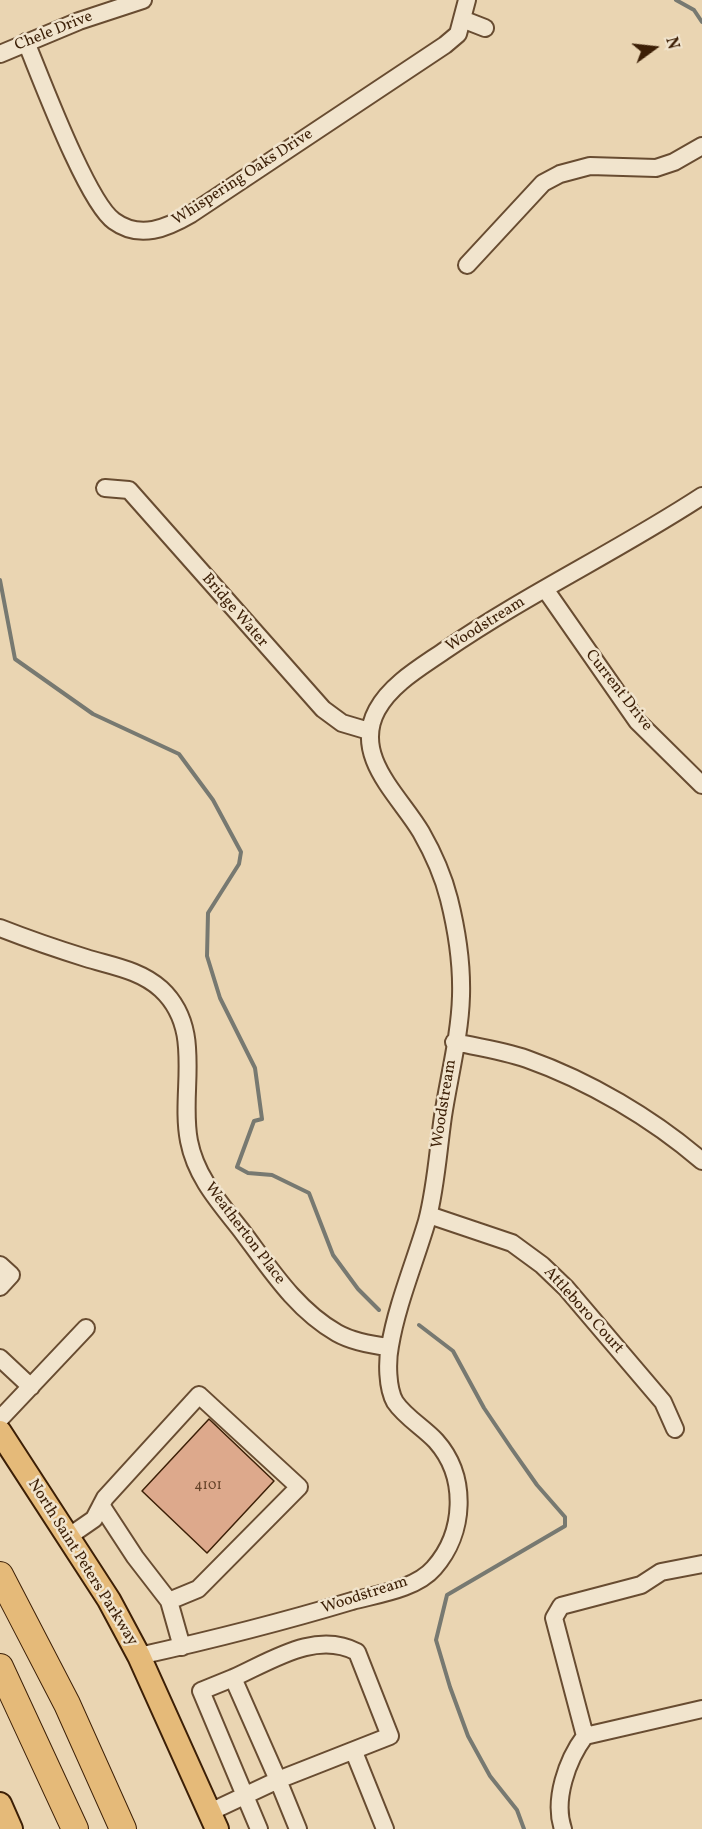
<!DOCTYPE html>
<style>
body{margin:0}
#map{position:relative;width:702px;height:1829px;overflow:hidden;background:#ead5b2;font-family:Vollkorn,serif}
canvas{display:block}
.north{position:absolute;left:624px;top:18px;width:60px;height:60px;-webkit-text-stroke:4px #f1e4cd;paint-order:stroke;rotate:75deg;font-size:16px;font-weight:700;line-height:24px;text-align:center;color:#3c1f06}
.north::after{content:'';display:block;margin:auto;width:21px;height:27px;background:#3c1f06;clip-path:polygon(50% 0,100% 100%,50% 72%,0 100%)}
</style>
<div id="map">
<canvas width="702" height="1829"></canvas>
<div class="north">N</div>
</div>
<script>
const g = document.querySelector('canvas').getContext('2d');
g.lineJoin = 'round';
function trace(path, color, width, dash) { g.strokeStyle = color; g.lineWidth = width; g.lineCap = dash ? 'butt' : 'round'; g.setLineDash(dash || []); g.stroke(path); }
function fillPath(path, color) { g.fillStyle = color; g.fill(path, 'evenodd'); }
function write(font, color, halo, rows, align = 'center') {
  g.font = font + ' Vollkorn,serif'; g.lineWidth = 5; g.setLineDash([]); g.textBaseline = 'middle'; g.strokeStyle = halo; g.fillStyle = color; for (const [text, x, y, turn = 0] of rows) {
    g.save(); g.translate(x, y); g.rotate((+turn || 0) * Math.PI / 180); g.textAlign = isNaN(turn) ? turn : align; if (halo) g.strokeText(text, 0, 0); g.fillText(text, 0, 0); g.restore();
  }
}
const stream = new Path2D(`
 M 676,0 L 694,10 L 702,22
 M 0,580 L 15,659 L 93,714 L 179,754 L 213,800 L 241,852 L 239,864 L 208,913 L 207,956 L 220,998 L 255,1068 L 262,1119 L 254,1121 L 237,1167 L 248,1173 L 272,1175 L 309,1193 L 333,1255 L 358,1289 L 379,1310
 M 419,1325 L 453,1351 L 484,1408 L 511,1448 L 537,1485 L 565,1517 L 565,1526 L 447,1595 L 436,1640 L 450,1687 L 468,1736 L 490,1776 L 517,1810 L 524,1829`);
const building = new Path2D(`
 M 209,1419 L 274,1481 L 207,1553 L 142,1491 Z`);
const minor = new Path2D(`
 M 462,19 L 485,28
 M 26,42 C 41,78 87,202 114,221 C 140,240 167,228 191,214 L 445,45 L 458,34 L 467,0
 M 0,54 L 79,21 L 143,0
 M 467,265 L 543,183 L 560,174 L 590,166 L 656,168 L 674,162 L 702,146
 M 105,488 L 129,490 L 323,709 L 342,723 L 369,731
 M 545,589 L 637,721 L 702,785
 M 0,928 C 28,939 57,949 86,958 C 112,966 140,970 161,989 C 205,1030 179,1090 189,1141 C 196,1177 219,1202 241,1230 C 269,1267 295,1309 337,1333 C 353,1342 371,1345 389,1347
 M 454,1042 C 478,1047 504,1051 527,1059 C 589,1081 652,1118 702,1161
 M 429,1215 L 512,1243 L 542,1265 L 566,1288 L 663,1402 L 675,1429
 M 0,1265 L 11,1275 L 0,1287
 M 0,1358 L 31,1387
 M 0,1419 L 86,1328
 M 101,1505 L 135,1557 L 169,1601
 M 68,1537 L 94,1519 L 105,1498 L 199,1395 L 299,1487 L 198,1589 L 169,1601 L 182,1647
 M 139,1656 C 211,1640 282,1622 352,1601 C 378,1594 416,1589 434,1568 C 465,1533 468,1477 436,1441 C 424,1428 405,1417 395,1402 C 387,1388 387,1361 390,1346 C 397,1304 415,1262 427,1221 C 436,1187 438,1151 443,1116 C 449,1077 460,1035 461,996 C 462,963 457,931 449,899 C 443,875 433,853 421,832 C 399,795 352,756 377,710 C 391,684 421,667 444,651 C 527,594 618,551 702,496
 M 233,1678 L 201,1691 L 259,1829
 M 585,1736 L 702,1709
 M 354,1752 L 385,1829
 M 210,1812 L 278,1780 L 233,1678 C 271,1661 316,1630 357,1652 L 390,1736 L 278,1780 L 298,1829
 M 563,1829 C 553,1800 567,1760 585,1736 L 554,1618 L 561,1606 L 641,1585 L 661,1572 L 702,1564`);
const major = new Path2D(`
 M 0,1432 L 109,1600 L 139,1656 L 217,1829
 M 0,1804 L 11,1829`);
const highway = new Path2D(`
 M 0,1575 L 67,1704 L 123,1829
 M 0,1667 L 75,1829`);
const numberNames = [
 ["4101",208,1486]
];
const streetNames = [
 ["Chele Drive",54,32,-22],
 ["Whispering Oaks Drive",243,178,-33],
 ["Bridge Water",234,611,49],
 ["Woodstream",486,625,-32],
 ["Current Drive",618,691,52],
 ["Woodstream",445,1104,-81],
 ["Weatherton Place",244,1234,53],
 ["Attleboro Court",583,1311,48],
 ["North Saint Peters Parkway",82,1563,58],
 ["Woodstream",365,1596,-18]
];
trace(stream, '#777971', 4);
fillPath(building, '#dda98c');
trace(building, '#3c1f06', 1.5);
trace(minor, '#684c31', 20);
trace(major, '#3c1f06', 26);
trace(highway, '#3c1f06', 28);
trace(minor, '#f1e4cd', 16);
trace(major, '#e5ba79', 22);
trace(highway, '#e5ba79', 26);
write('14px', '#644228', null, numberNames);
write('16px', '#3c1f06', '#f1e4cd', streetNames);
</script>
